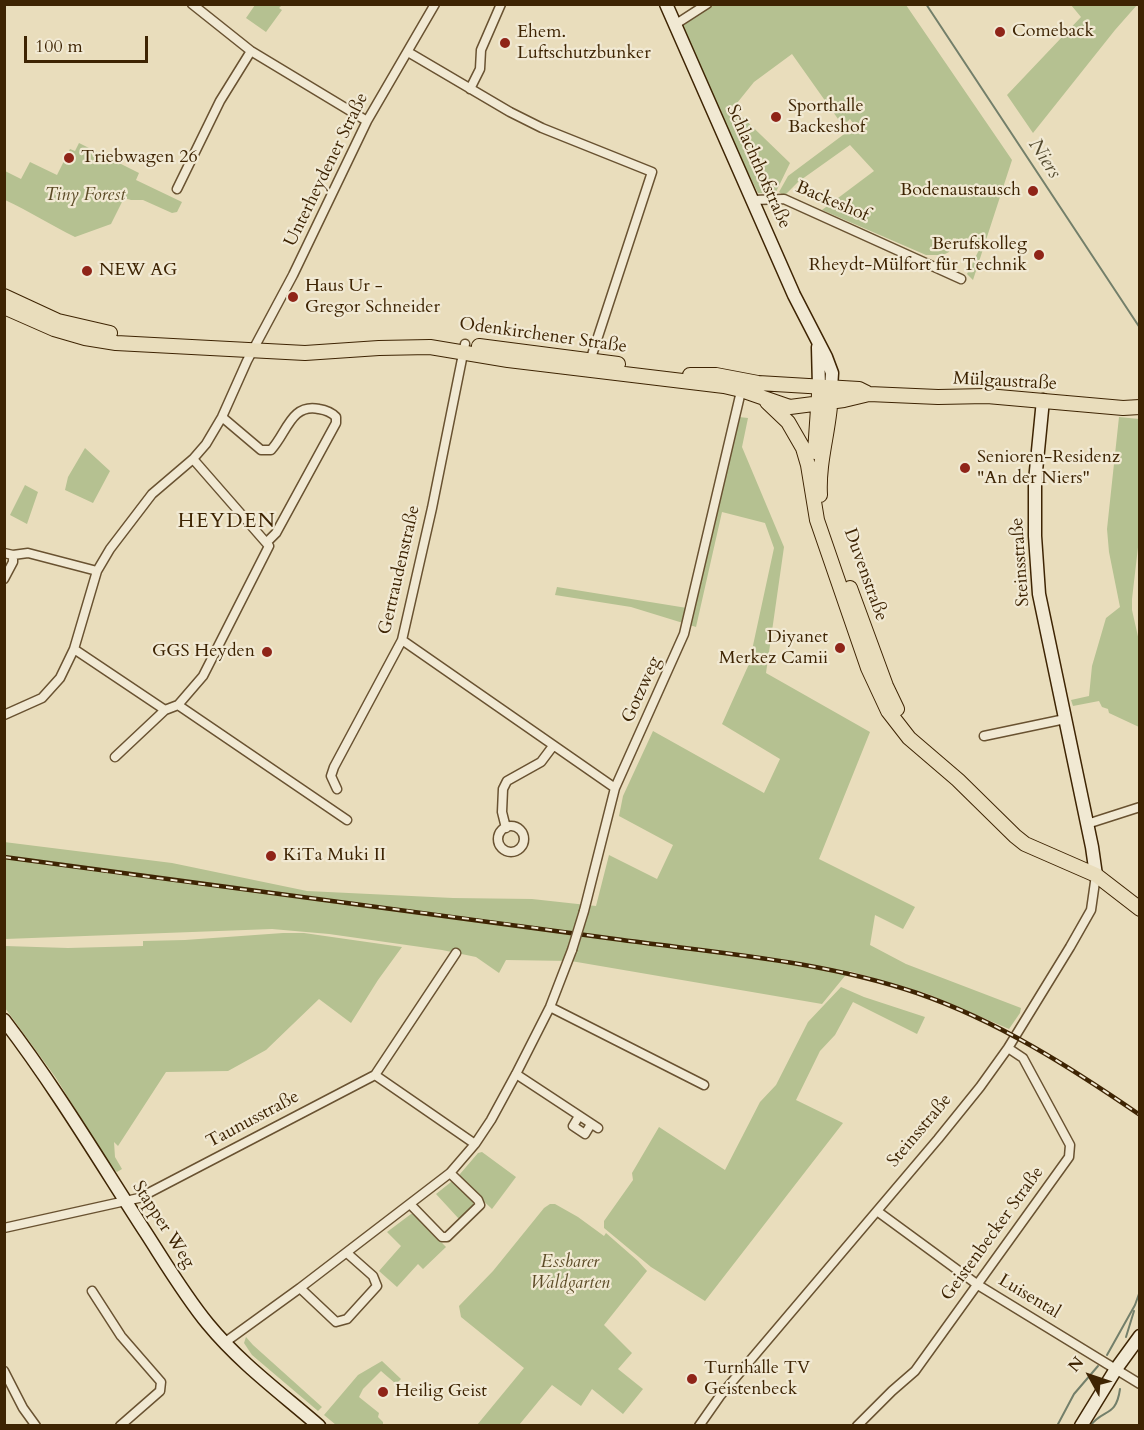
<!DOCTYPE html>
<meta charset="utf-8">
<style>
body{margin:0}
#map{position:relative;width:1144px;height:1430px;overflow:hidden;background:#e9ddbc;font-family:Cardo,serif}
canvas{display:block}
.frame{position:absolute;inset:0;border:6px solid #3e2403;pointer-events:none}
.north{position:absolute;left:1060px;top:1346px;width:60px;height:60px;-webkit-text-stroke:4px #f1e9d3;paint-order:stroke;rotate:310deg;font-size:16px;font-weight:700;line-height:24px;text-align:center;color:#3e2403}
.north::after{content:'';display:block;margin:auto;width:21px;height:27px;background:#3e2403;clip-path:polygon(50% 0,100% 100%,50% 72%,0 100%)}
.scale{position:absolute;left:24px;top:36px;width:124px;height:27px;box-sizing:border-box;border:3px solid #3e2403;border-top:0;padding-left:8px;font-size:18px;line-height:21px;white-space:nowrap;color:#3e2403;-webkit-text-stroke:4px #f1e9d3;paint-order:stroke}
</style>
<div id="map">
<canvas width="1144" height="1430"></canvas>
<div class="frame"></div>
<div class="north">N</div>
<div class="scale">100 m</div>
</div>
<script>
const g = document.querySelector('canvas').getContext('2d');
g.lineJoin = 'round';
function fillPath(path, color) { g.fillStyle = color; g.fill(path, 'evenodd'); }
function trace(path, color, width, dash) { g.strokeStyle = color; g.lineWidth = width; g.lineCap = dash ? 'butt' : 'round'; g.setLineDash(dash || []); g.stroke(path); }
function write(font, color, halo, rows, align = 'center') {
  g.font = font + ' Cardo,serif'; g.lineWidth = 4.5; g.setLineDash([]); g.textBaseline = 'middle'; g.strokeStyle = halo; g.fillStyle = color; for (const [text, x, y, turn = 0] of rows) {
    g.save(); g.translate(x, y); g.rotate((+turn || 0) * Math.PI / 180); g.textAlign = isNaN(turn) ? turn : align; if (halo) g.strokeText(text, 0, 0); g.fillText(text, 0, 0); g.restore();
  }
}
const green = new Path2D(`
 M 255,5 L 282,5 L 279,8 L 282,10 L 266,32 L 246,18 Z
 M 714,5 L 906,5 L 1012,160 L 973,280 L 967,274 L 980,248 L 953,238 L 949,252 L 943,255 L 926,255 L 822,210 L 874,171 L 850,145 L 798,182 L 784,196 L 779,192 L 788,176 L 855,126 L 850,119 L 843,126 L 792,54 L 754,82 L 733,108 L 790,163 L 775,194 L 758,193 L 677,28 Z
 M 1071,5 L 1137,5 L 1115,30 L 1033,133 L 1007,95 L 1081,17 Z
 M 79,143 L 139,173 L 136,180 L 182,202 L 177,212 L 172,213 L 143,200 L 131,200 L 124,198 L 111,224 L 75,237 C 51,225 29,211 5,200 L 5,171 L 21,179 L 30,162 L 57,175 L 70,149 L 75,151 Z
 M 730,416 L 748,418 L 742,447 L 784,547 L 766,673 L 870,732 L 819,859 L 915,907 L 903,929 L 875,915 L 870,945 L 906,964 L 1021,1008 L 1020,1013 L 1009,1029 L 928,994 L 849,971 L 822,1004 L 571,961 L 506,960 L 499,973 L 476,957 L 442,950 L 329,934 L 272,929 L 5,939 L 4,842 L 172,863 L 307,891 L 453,898 L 532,899 L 596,906 L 609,855 L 657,879 L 673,845 L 619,816 L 623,796 L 653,731 L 764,793 L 780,759 L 722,724 L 749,664 L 774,548 L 765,523 L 722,512 L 696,627 L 631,607 L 555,595 L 557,587 L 687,608 Z
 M 1119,417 L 1139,419 L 1140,530 L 1132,599 L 1132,610 L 1139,641 L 1139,727 L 1109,713 L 1108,709 L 1102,707 L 1099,701 L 1073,706 L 1071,700 L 1089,696 L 1092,666 L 1106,618 L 1120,607 L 1109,552 L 1107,529 Z
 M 85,448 L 110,471 L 93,503 L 65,490 L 68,477 Z
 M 25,485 L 38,492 L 27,524 L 10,515 Z
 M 283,933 L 304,933 L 402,947 L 378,980 L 351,1023 L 319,999 L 266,1050 L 228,1071 L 166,1072 L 118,1146 L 114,1142 L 115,1157 L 122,1169 L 117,1172 L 112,1168 L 56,1078 L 5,1008 L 5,946 L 68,948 L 143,946 L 143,941 L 185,940 Z
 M 841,987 L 864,997 L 925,1017 L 917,1034 L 853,1002 L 835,1035 L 820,1051 L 796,1100 L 843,1123 L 705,1301 L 651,1267 L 604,1228 L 604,1221 L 633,1180 L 632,1173 L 659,1127 L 725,1170 L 760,1102 L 776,1085 L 808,1022 Z
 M 482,1152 L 516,1177 L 492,1209 L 459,1178 L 460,1174 L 478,1153 Z
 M 451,1182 L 455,1182 L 473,1201 L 473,1206 L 459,1219 L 436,1194 Z
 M 550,1204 L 555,1204 L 578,1217 L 604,1236 L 606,1233 L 638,1261 L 647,1271 L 604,1325 L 632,1353 L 618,1369 L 643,1389 L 623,1414 L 592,1389 L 581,1406 L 552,1385 L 519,1425 L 477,1425 L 524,1368 L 461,1317 L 459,1306 L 493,1271 L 544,1208 Z
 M 411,1214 L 414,1214 L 446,1247 L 423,1269 L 418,1264 L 397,1287 L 379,1271 L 401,1246 L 387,1232 Z
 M 246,1337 L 253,1345 L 322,1407 L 318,1411 L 252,1355 L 244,1343 Z
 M 382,1361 L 401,1379 L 396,1384 L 381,1371 L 363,1389 L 359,1397 L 379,1413 L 378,1417 L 383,1422 L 383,1425 L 336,1425 L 324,1415 L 358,1375 Z`);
const stream = new Path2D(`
 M 926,4 L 1140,328
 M 1140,586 L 1140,600
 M 1126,1337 L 1134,1311
 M 1107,1355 L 1135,1305 L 1140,1291
 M 1057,1426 L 1074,1394 L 1098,1366
 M 1090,1426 C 1103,1408 1116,1418 1120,1389`);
const street = new Path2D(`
 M 192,4 L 251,51 L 367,121
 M 676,24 L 707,4
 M 408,52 L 510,112 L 542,128 L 652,172 L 589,364
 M 470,89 L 480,69 L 481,50 L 501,4
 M 177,189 L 220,101 L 251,51
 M 753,200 L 784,199 L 961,279
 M 222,417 L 261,450 L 271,450 C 287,433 291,403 319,409 C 326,410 331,412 336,417 L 336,423 L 276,533 L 267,542
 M 4,553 L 13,555 L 28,553 L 97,571
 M 4,579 L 13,562 L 13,555
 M 402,640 L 615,788
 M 74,649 L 165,710
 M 178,705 L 347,820
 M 4,715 L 42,698 L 60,678 L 74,649 L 97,571 L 110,549 L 152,494 L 193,459 L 206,444 L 222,417 L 247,361 L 293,275 L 367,121 L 435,4
 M 984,736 L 1065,719
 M 115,757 L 165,710 L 178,705 L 203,676 L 269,546 L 193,459
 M 337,789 L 331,776 L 334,767 L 402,640 L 432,508 L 465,344
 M 1087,824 L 1140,807
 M498 839a13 13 0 1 1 26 0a13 13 0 1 1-26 0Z
 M 506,828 L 502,812 L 503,789 L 507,781 L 541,762 L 553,746
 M 584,911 L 615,788 L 684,634 L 742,387
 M 550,1007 L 704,1085
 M 516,1074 L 598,1128
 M 375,1075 L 475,1144
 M 579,1116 L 573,1126 L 585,1134 L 591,1124
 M 410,1204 L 442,1237 L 447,1237 L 480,1205 L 478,1200 L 450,1173
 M 877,1211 L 978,1285 L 1140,1384
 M 4,1228 L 139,1198 L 375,1075 L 456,953
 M 300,1288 L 336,1322 L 347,1319 L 377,1286 L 373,1276 L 347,1253
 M 92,1291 L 121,1336 L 161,1382 L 160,1391 L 120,1426
 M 224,1343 L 300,1288 L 450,1173 L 475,1144 L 491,1120 L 516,1074 L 550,1007 L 572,950
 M 4,1371 L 23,1408 L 36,1426
 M 699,1426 L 720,1396 L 938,1139 L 980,1087 L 1008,1048 L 1070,947 L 1091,910 L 1096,875
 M 857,1426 L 892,1391 L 915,1371 L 1069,1157 L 1070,1145 L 1023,1058 L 1008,1048`);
const secondary = new Path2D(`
 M 666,4 L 794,295 L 826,357 L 832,373 L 831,388
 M 818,347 L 819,387
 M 1043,400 L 1035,481 L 1035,536 L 1039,594 L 1092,847 L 1096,875
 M 4,1020 C 56,1088 100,1162 146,1233 C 166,1264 185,1296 208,1324 C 240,1363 281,1393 319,1426
 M 1081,1426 L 1116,1369 L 1140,1336`);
const primary = new Path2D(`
 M 4,296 L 58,321 L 110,333
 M 4,307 L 54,329 L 85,338 L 116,343 L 305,353 L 379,348 L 430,347 L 508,360 L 724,386 L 741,390 L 790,407 L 844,400 L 869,394 L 938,397 L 987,396 L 1123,408 L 1140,407
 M 479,346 L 618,364
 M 690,375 L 716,375 L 758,383 L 859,389 L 867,393
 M 767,402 L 788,422 L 803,448 L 808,465 L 817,520 L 868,668 L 888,711 L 909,738 L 958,780 L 1015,836 L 1025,844 L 1096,875 L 1140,909
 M 815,452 L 819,394
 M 820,495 C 818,460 830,428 831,393
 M 850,588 L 886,686 L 897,709`);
const rail = new Path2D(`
 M 4,857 C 208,886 412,910 615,939 C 716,953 820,960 917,993 C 998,1021 1070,1067 1140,1115`);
const streetBridge = new Path2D(`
 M 572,950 L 584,911`);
const markers = [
 [1000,32,6,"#8f2418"],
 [505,43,6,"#8f2418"],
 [776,117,6,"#8f2418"],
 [69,158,6,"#8f2418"],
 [1033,191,6,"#8f2418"],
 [1039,255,6,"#8f2418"],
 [87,271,6,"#8f2418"],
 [293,297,6,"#8f2418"],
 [965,468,6,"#8f2418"],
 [840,648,6,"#8f2418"],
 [267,652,6,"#8f2418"],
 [271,856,6,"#8f2418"],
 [692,1379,6,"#8f2418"],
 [383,1392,6,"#8f2418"]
];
const poiNames = [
 ["Comeback",1012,32],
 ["Ehem.",517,33],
 ["Luftschutzbunker",517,54],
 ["Sporthalle",788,107],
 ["Backeshof",788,128],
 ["Triebwagen 26",81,158],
 ["Bodenaustausch",1021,191,"right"],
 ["Berufskolleg",1027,245,"right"],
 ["Rheydt-Mülfort für Technik",1027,266,"right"],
 ["NEW AG",99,271],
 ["Haus Ur -",305,287],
 ["Gregor Schneider",305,308],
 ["Senioren-Residenz",977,458],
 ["\"An der Niers\"",977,479],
 ["Diyanet",828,638,"right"],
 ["Merkez Camii",828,659,"right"],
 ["GGS Heyden",255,652,"right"],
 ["KiTa Muki II",283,856],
 ["Turnhalle TV",704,1369],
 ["Geistenbeck",704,1390],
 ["Heilig Geist",395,1392]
];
const streetNames = [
 ["Schlachthofstraße",758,167,66],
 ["Unterheydener Straße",327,170,-64],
 ["Backeshof",832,202,23],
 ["Odenkirchener Straße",543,336,8],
 ["Mülgaustraße",1005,382,3],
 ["Steinsstraße",1021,562,-94],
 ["Gertraudenstraße",400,570,-77],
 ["Duvenstraße",865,575,70],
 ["Gotzweg",642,690,-66],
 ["Taunusstraße",253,1120,-28],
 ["Steinsstraße",920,1131,-50],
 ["Stapper Weg",163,1225,57],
 ["Geistenbecker Straße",993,1234,-54],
 ["Luisental",1029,1297,31]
];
const parkNames = [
 ["Tiny Forest",85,196],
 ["Essbarer",570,1263],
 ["Waldgarten",570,1284]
];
const waterNames = [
 ["Niers",1044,159,57]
];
const neighbourhoodNames = [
 ["HEYDEN",227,522]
];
fillPath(green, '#b5c191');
trace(stream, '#737f6a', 2);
trace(street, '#695231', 11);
trace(secondary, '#3e2403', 15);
trace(primary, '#3e2403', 16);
trace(street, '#f1e9d3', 8);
trace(secondary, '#f1e9d3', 12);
trace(primary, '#e9ddbc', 14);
trace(rail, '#3e2403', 4.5);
trace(rail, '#f1e9d3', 2, [7]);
trace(streetBridge, '#695231', 11, []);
trace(streetBridge, '#f1e9d3', 8);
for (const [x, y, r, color] of markers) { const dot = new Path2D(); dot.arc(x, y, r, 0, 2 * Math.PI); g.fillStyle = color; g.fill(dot); trace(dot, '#f1e9d3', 2); }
write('18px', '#3e2403', '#f1e9d3', poiNames, 'left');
write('18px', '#3e2403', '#f1e9d3', streetNames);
write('italic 18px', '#5c4b26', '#f1e9d3', parkNames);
write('italic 20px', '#544a2e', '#f1e9d3', waterNames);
g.letterSpacing = '1.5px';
write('20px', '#3e2403', '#f1e9d3', neighbourhoodNames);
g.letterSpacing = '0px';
</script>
